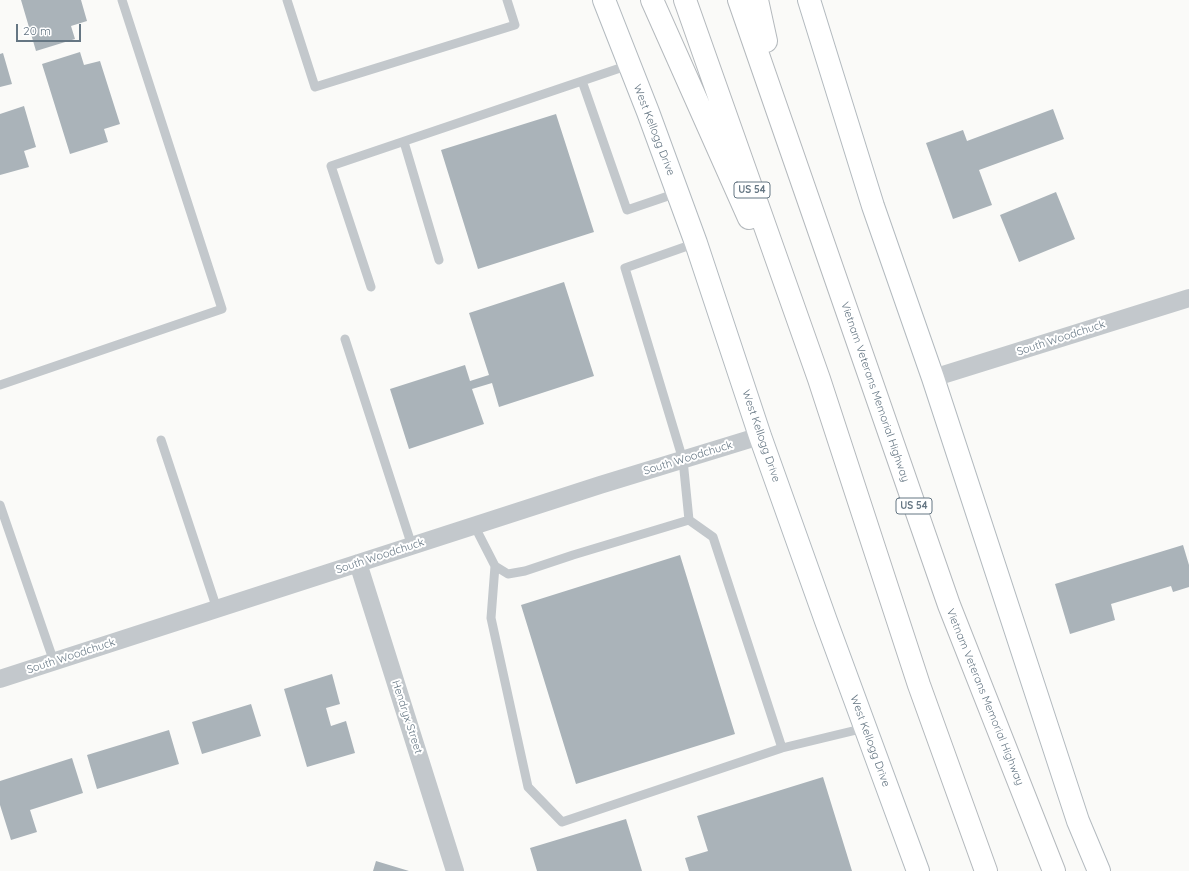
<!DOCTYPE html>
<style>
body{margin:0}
#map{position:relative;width:1189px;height:871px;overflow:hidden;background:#fafaf8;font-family:Quicksand,sans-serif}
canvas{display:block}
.scale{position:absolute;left:16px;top:24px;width:65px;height:18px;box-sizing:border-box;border:2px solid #657683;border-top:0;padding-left:5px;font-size:12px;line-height:14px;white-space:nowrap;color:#657683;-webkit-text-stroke:3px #fff;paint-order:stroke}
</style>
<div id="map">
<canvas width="1189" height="871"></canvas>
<div class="scale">20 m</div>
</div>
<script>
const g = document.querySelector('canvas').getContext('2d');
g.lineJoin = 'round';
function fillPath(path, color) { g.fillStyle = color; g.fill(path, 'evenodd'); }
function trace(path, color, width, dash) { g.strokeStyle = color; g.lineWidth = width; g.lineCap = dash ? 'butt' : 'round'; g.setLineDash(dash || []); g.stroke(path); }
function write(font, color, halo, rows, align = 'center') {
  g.font = font + ' Quicksand,sans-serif'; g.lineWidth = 4; g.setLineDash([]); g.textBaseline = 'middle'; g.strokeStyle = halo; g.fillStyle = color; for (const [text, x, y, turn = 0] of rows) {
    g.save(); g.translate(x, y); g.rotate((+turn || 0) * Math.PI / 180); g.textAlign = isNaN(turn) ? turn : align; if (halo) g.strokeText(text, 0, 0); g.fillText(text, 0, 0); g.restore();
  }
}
const building = new Path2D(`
 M 21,0 L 81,0 L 87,21 L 71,26 L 75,39 L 36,51 Z
 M 80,52 L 84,65 L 100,61 L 120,124 L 104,129 L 108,142 L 70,154 L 42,64 Z
 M 3,53 L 12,84 L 0,87 L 0,54 Z
 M 24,106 L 36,147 L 24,151 L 29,167 L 0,175 L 0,114 Z
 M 1053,109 L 1064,139 L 979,170 L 992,205 L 953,219 L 926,143 L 963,130 L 967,141 Z
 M 556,114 L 594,232 L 478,269 L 441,150 Z
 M 1056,192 L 1075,239 L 1019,262 L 1000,215 Z
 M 564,282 L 594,376 L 499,407 L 492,383 L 472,389 L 484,424 L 409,449 L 390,389 L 465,365 L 470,381 L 489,375 L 469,313 Z
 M 1183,545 L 1189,565 L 1189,587 L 1173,592 L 1171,586 L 1111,604 L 1115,620 L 1070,634 L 1055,584 Z
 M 680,555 L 735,734 L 576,784 L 521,605 Z
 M 332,674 L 340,704 L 326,708 L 331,726 L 346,721 L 355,753 L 307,767 L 284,689 Z
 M 251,704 L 261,736 L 202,754 L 192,722 Z
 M 169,730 L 179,764 L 97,789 L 87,755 Z
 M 72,758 L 83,793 L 30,810 L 37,832 L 11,840 L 0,805 L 0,781 Z
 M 823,777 L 852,871 L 689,871 L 685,858 L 708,851 L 697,816 Z
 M 626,819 L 642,871 L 537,871 L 530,848 Z
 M 376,861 L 409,871 L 373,871 Z`);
const lane = new Path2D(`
 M 287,0 L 315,87 L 515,25 L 507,0
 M 629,65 L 582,81 L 627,210 L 677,193
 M 404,142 L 439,260
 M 371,287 L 331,166 L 582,81
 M 345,339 L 412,546
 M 0,385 L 222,309 L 122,0
 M 161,440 L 217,609
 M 0,505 L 54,662
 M 689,520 L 713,537 L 782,748 L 865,728
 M 474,525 L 495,566 L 508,574 L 525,571 L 573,555 L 689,520 L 683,460 L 625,268 L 696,243
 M 495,566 L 491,618 L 528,787 L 562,822 L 782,748`);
const street = new Path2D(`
 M 933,378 L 1189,298
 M 358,563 L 455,871
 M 0,679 L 600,485 L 760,436`);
const secondary = new Path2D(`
 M 604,0 L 648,112 L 696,243 L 760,436 L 826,621 L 918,871
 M 809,0 L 873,206 L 933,378 L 1078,821 L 1099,871`);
const highway = new Path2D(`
 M 652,0 L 749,218
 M 685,0 L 819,379 L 919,685 L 986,871
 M 739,0 L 949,605 L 1054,871
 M 757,0 L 766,41`);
const shields = [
 [752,190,36],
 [914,506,36]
];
const shieldNames = [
 ["US 54",752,190],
 ["US 54",914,506]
];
const streetNames = [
 ["West Kellogg Drive",654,130,69],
 ["South Woodchuck",1061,338,-18],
 ["Vietnam Veterans Memorial Highway",875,392,71],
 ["West Kellogg Drive",761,436,71],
 ["South Woodchuck",688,458,-17],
 ["South Woodchuck",380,556,-18],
 ["South Woodchuck",71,656,-18],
 ["Vietnam Veterans Memorial Highway",985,697,68],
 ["Hendryx Street",407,717,72],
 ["West Kellogg Drive",870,741,70]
];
fillPath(building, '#aab3b9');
trace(secondary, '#b3babf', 24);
trace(highway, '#b4b9bd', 24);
trace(lane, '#c3c8cc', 9);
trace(street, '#c3c8cc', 18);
trace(secondary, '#fff', 22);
trace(highway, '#fff', 22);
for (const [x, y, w] of shields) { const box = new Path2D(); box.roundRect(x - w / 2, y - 8, w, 16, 3); g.fillStyle = '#fff'; g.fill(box); trace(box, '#657683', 1); }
write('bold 10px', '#657683', null, shieldNames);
write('11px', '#657683', '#fff', streetNames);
</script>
